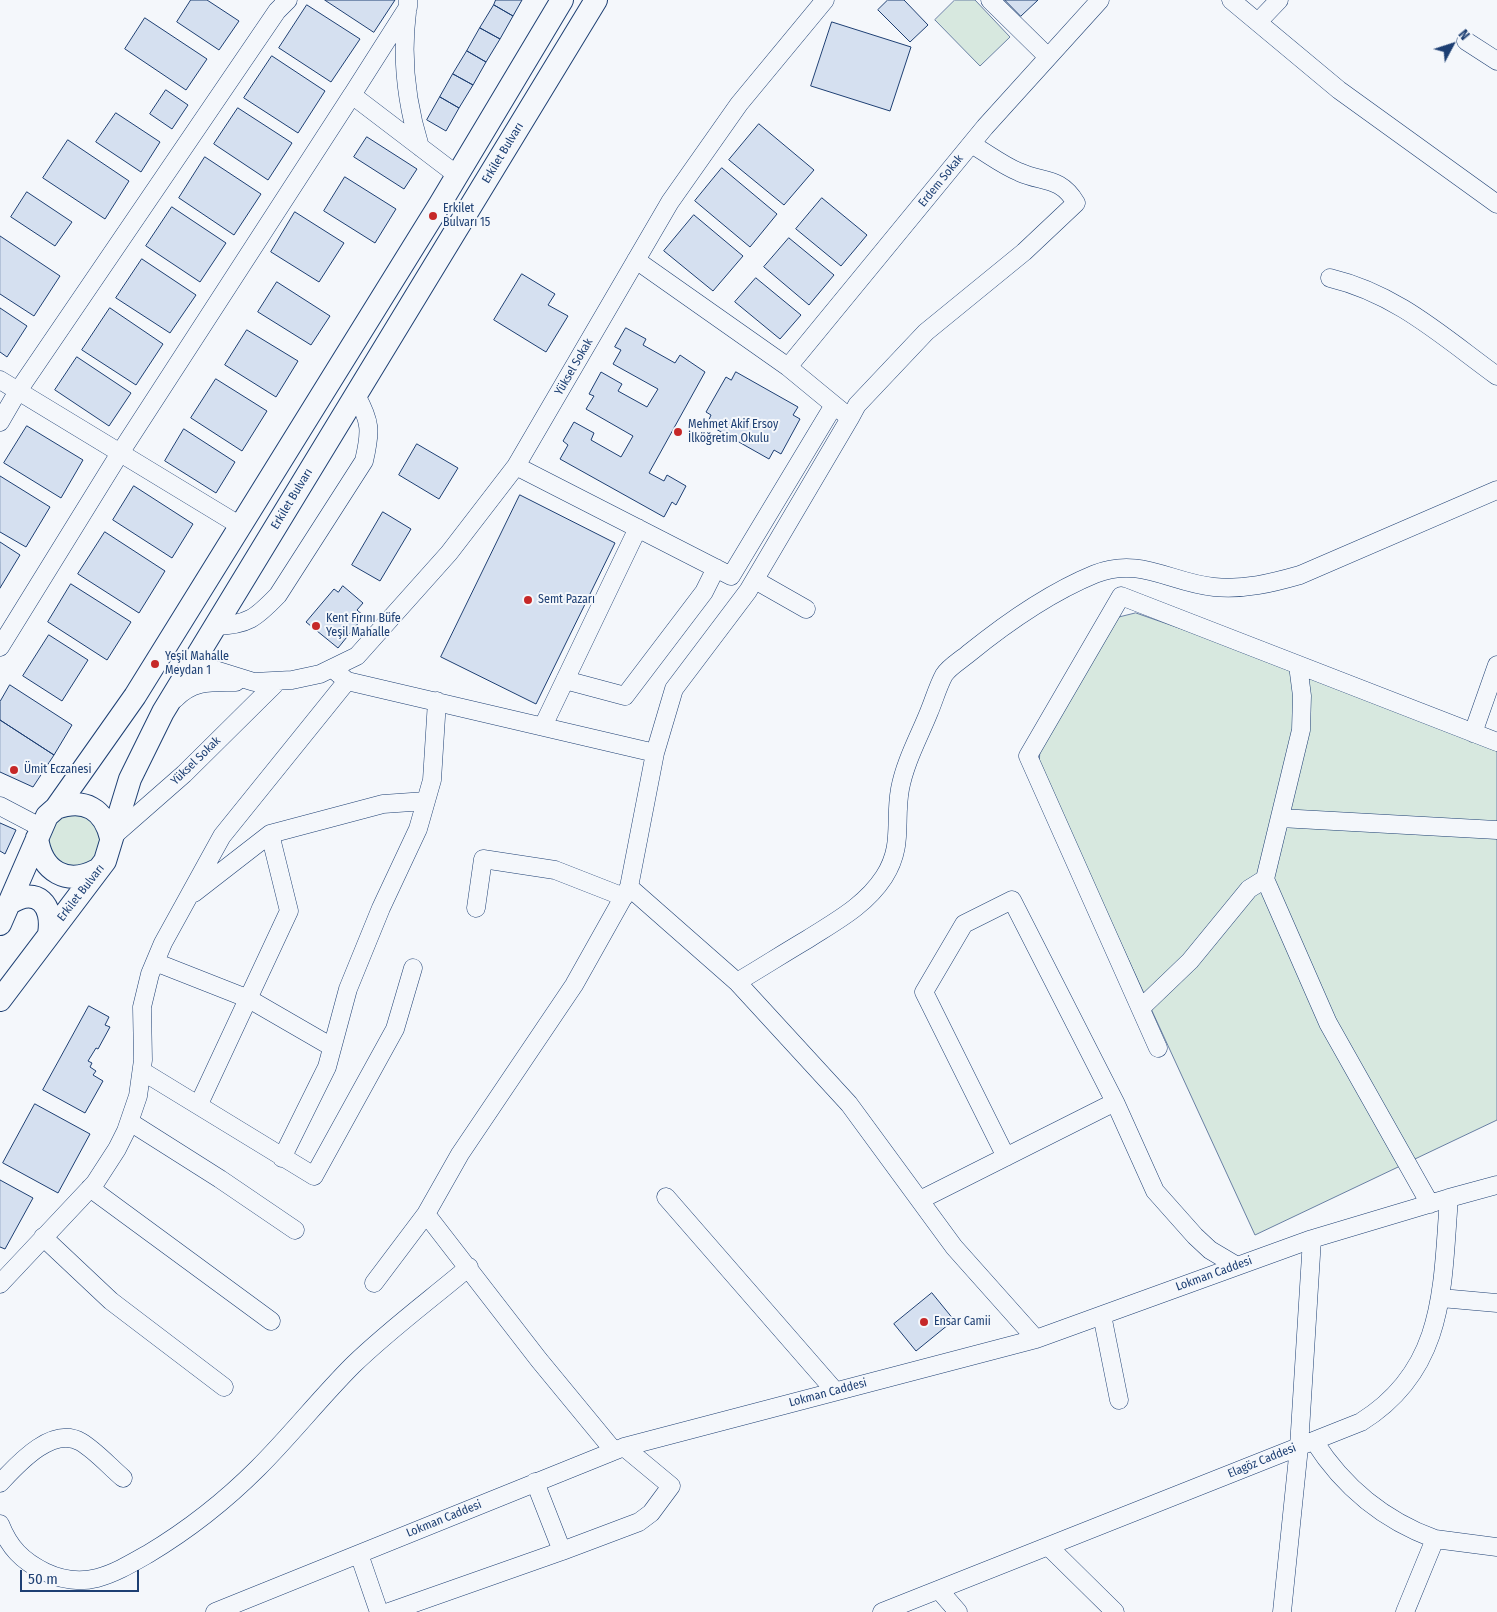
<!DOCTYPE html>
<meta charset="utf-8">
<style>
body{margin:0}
#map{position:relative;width:1497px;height:1612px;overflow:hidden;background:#f4f7fb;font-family:"Fira Sans Condensed",sans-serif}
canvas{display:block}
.north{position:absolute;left:1427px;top:20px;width:50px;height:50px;-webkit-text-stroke:4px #f4f7fb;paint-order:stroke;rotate:50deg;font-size:14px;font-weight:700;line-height:20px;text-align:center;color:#1d3f73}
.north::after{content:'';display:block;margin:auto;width:18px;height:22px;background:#1d3f73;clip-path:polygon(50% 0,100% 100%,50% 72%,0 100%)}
.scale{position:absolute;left:20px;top:1570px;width:119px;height:22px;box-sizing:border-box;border:2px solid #1d3f73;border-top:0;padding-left:6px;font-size:15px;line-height:18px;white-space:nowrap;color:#1d3f73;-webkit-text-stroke:4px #f4f7fb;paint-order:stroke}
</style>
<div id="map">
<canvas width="1497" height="1612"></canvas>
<div class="north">N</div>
<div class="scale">50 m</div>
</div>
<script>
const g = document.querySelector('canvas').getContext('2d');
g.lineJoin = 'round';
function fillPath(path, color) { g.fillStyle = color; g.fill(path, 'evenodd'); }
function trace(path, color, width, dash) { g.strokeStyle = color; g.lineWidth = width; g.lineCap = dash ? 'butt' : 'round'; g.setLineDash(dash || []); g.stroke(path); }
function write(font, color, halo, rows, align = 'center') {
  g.font = font + ' "Fira Sans Condensed",sans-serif'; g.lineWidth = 4; g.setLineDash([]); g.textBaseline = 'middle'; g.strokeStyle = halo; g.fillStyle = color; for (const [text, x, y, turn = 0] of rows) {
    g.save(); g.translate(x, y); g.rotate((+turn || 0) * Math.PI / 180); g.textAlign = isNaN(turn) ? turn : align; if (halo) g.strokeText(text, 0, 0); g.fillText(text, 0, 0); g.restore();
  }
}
const green = new Path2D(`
 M 955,0 L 975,0 L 1010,37 L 980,66 L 935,20 Z
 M 1136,613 L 1288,666 L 1497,749 L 1497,1120 L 1255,1235 L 1039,765 L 1040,749 L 1116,618 Z
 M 67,814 L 85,815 L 98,827 L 101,846 L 93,862 L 75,869 L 51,857 C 48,831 45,828 67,814 Z`);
const building = new Path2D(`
 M 191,0 L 207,0 L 239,21 L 219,50 L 177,22 Z
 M 325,0 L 395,0 L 374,32 Z
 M 496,0 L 522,0 L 513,16 L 494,5 Z
 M 888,0 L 904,0 L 928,25 L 910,42 L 878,10 Z
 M 1005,0 L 1038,0 L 1021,16 Z
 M 307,5 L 360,39 L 331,82 L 279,48 Z
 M 494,5 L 513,16 L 500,39 L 480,28 Z
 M 145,18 L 207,59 L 186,90 L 125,49 Z
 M 832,22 L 911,47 L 890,111 L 811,86 Z
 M 480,28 L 500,39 L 486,62 L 467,51 Z
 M 467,51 L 486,62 L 473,85 L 453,74 Z
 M 272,56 L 325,91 L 298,133 L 244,98 Z
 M 453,74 L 473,85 L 459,108 L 440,97 Z
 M 166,90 L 188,105 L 172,129 L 150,114 Z
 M 440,97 L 459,108 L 446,131 L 427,120 Z
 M 238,108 L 292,143 L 268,180 L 214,144 Z
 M 116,113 L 160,142 L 141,172 L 96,142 Z
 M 759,124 L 814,170 L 784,205 L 729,160 Z
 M 367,137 L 417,169 L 404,189 L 354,157 Z
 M 68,140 L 129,181 L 105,219 L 43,178 Z
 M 205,157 L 261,194 L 234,235 L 179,198 Z
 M 722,168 L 777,214 L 750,247 L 695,201 Z
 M 345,177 L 396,209 L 375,243 L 324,211 Z
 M 27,192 L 72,222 L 55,246 L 11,217 Z
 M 822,198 L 867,235 L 841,266 L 796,229 Z
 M 172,207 L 226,243 L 200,282 L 146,246 Z
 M 295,212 L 344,243 L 319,282 L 271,252 Z
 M 694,215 L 743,256 L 713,291 L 664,251 Z
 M 0,236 L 60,276 L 34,316 L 0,294 Z
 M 789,238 L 834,275 L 809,305 L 764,267 Z
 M 142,259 L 196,295 L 170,333 L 116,298 Z
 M 522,274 L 555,294 L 548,305 L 568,316 L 546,352 L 494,320 Z
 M 756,278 L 801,315 L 780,339 L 735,302 Z
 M 277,282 L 330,316 L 311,345 L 258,312 Z
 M 0,308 L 27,326 L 7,357 L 0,352 Z
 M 110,308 L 163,344 L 136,385 L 82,350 Z
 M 626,328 L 646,339 L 643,345 L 675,363 L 680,355 L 705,372 L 649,473 L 664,481 L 667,475 L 686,486 L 676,505 L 672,502 L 664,517 L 560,459 L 568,445 L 563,441 L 574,422 L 594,433 L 591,440 L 621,457 L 633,436 L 586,409 L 594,396 L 589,394 L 601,372 L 622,384 L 618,391 L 647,407 L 658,389 L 613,364 L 621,350 L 615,347 Z
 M 247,330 L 298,361 L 276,397 L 225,365 Z
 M 77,357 L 131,393 L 109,426 L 55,390 Z
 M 736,372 L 798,407 L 793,415 L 800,419 L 781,454 L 774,450 L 769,459 L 707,424 L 711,415 L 706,412 L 726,377 L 731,380 Z
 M 216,379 L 267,411 L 242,451 L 191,418 Z
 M 27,426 L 83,460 L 61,498 L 4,463 Z
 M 184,429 L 235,462 L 216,493 L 165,461 Z
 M 417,444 L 458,468 L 439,499 L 399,475 Z
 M 0,476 L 50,507 L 26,547 L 0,532 Z
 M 134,486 L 193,524 L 172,558 L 113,520 Z
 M 520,495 L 615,543 L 536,704 L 441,657 Z
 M 383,512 L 411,529 L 380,581 L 352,565 Z
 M 105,532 L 165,571 L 139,613 L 78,574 Z
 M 0,542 L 20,555 L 0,588 Z
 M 71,584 L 131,622 L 107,660 L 48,622 Z
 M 343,586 L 363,603 L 357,610 L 364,616 L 338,648 L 306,622 L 334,589 L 338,592 Z
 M 49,635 L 88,660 L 62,701 L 23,676 Z
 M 10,685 L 72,725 L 54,755 L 0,720 L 0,702 Z
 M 0,720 L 54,755 L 33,787 L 0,772 Z
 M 0,823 L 16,830 L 5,854 L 0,851 Z
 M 89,1006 L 109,1017 L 105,1025 L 110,1027 L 98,1049 L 96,1048 L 88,1061 L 92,1063 L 90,1067 L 96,1071 L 93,1075 L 103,1081 L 85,1113 L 43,1090 Z
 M 35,1104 L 90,1134 L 58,1193 L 3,1163 Z
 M 0,1180 L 33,1198 L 5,1249 L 0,1247 Z
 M 932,1293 L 954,1320 L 916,1351 L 894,1324 Z`);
const minor = new Path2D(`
 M 408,0 L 408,7 L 352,95 L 457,175
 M 990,0 L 1048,57
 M 1231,0 L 1339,90 L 1497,204
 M 407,12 C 401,59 406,102 420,147
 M 1258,22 L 1279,0
 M 1466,41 L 1497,61
 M 1330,278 C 1397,294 1442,336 1497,376
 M 788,367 L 985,127 L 1100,0
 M 0,380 L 239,525
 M 850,418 L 857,405 L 926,332 L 1024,252 L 1076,203 C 1060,176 1043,183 1019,172 C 1002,165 987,153 971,144
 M 0,422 L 18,391 L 277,11 L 288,0
 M 516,466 L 731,576 L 834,405
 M 755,580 L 806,609
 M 215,626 C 248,625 256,618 278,595 L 364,461 C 371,431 371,422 356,395
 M 0,647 L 120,453 L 352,95
 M 193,663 L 254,682 L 292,680 L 320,674 L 357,656 L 449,553 L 516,466 L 670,202 L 739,104 L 825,0
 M 1298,665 L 1302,696 L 1301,730 L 1265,879 L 1328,1023 L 1430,1204
 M 565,680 L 625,696 L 704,592 L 716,568
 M 347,681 L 655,753
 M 175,699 C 193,680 211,682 236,682
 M 543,726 L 638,528
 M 1473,733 L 1497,665
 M 0,806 L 40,827
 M 1280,818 L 1497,830
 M 111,838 L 184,774 L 278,681
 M 629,887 L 737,982 L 849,1104 L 954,1247 L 1036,1339
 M 194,893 L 270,834 L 383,804 L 426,801
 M 476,908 L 483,859 L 555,870 L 624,897
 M 155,962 L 249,999 L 332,1047
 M 737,982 C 761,968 784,953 808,939 C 836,921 865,906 884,877 C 904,846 894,822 900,789 C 905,762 919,737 929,712 C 934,700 938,686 944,675 C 949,667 961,660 968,654 C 1005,624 1051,592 1095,574 C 1140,556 1171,583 1214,587 C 1244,590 1272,583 1300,575 L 1497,490
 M 1141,1008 L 1190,961 L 1249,889 L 1265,879
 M 1158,1048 L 1028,756 L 1121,596 L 1497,742
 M 142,1071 L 314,1176 L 395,1029 L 413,968
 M 199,1104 L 289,911 L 270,834
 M 130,1122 L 220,1179 L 295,1230
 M 1006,1157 L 924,992 L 964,924 L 1012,900 L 1115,1102 L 1155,1191 L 1195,1236 L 1210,1250 L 1237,1266
 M 282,1158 L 327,1067 L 348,989 L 381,908 L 418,829 L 432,780 L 437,701
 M 90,1188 L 271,1321
 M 666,1197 L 835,1391
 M 920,1200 L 1115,1102
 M 43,1237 L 111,1301 L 224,1387
 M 374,1283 L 426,1214
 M 0,1284 L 95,1183 L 117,1149 L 126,1131 L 138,1096 L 143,1060 L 142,1007 L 150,974 L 163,943 L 222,836 L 347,681 L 333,669
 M 1441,1298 L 1497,1303
 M 1102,1315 L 1119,1400
 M 1314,1441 C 1344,1488 1383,1520 1435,1539
 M 614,1451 L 539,1360 L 426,1214 L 460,1154 L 574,985 L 629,887 L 655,753 L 674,689 L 748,591 L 850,418 L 788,367 L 636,260
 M 0,1483 C 17,1465 52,1425 81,1442 C 96,1451 110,1467 123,1478
 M 0,1524 C 9,1547 22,1561 45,1572 C 85,1591 113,1574 148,1554 C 188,1530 225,1501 258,1468 C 291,1435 320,1398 353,1365 C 389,1330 431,1299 469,1267
 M 1049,1547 L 1115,1612
 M 562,1551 L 639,1522 L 651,1513 L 671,1486 L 624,1447
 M 359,1554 L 379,1612
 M 939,1590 L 958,1612
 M 215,1612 L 624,1447 L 1036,1339 L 1312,1239 L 1449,1198
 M 389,1612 L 562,1551 L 535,1482
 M 882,1612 L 1361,1422 C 1446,1369 1442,1287 1449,1198 L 1497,1185
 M 1282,1612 L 1299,1447 L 1312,1239
 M 1405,1612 L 1435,1539 L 1497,1547`);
const major = new Path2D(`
 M 56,808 C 85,798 104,809 111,838
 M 37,838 C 42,872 67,886 97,870
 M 10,903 C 37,886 54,905 49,934
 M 0,924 L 47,816 L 56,808 L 135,696 L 440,204 L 562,0
 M 0,1000 L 105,861 L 130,779 L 163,712 L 596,0`);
const markers = [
 [433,216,5,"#c62828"],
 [678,432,5,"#c62828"],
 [528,600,5,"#c62828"],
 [316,626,5,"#c62828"],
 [155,664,5,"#c62828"],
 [14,770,5,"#c62828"],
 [924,1322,5,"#c62828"]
];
const streetNames = [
 ["Erkilet Bulvarı",503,153,-59],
 ["Erdem Sokak",941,181,-51],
 ["Yüksel Sokak",574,367,-60],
 ["Erkilet Bulvarı",292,499,-59],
 ["Yüksel Sokak",196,761,-44],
 ["Erkilet Bulvarı",81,893,-52],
 ["Lokman Caddesi",1214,1274,-20],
 ["Lokman Caddesi",828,1393,-15],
 ["Elagöz Caddesi",1262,1461,-22],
 ["Lokman Caddesi",444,1519,-22]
];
const poiNames = [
 ["Erkilet",443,209],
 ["Bulvarı 15",443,223],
 ["Mehmet Akif Ersoy",688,425],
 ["İlköğretim Okulu",688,439],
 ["Semt Pazarı",538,600],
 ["Kent Fırını Büfe",326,619],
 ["Yeşil Mahalle",326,633],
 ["Yeşil Mahalle",165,657],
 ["Meydan 1",165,671],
 ["Ümit Eczanesi",24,770],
 ["Ensar Camii",934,1322]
];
fillPath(green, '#d7e8df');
trace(green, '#687fa3', 1);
fillPath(building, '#d5e0f0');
trace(building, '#1d3f73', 1);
trace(minor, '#1d3f73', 19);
trace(major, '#1d3f73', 24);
trace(minor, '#f4f7fb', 18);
trace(major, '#f4f7fb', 22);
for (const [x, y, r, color] of markers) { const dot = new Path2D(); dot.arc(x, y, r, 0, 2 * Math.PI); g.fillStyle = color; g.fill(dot); trace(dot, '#f4f7fb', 2); }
write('12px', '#1d3f73', '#f4f7fb', streetNames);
write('12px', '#1d3f73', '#f4f7fb', poiNames, 'left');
</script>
